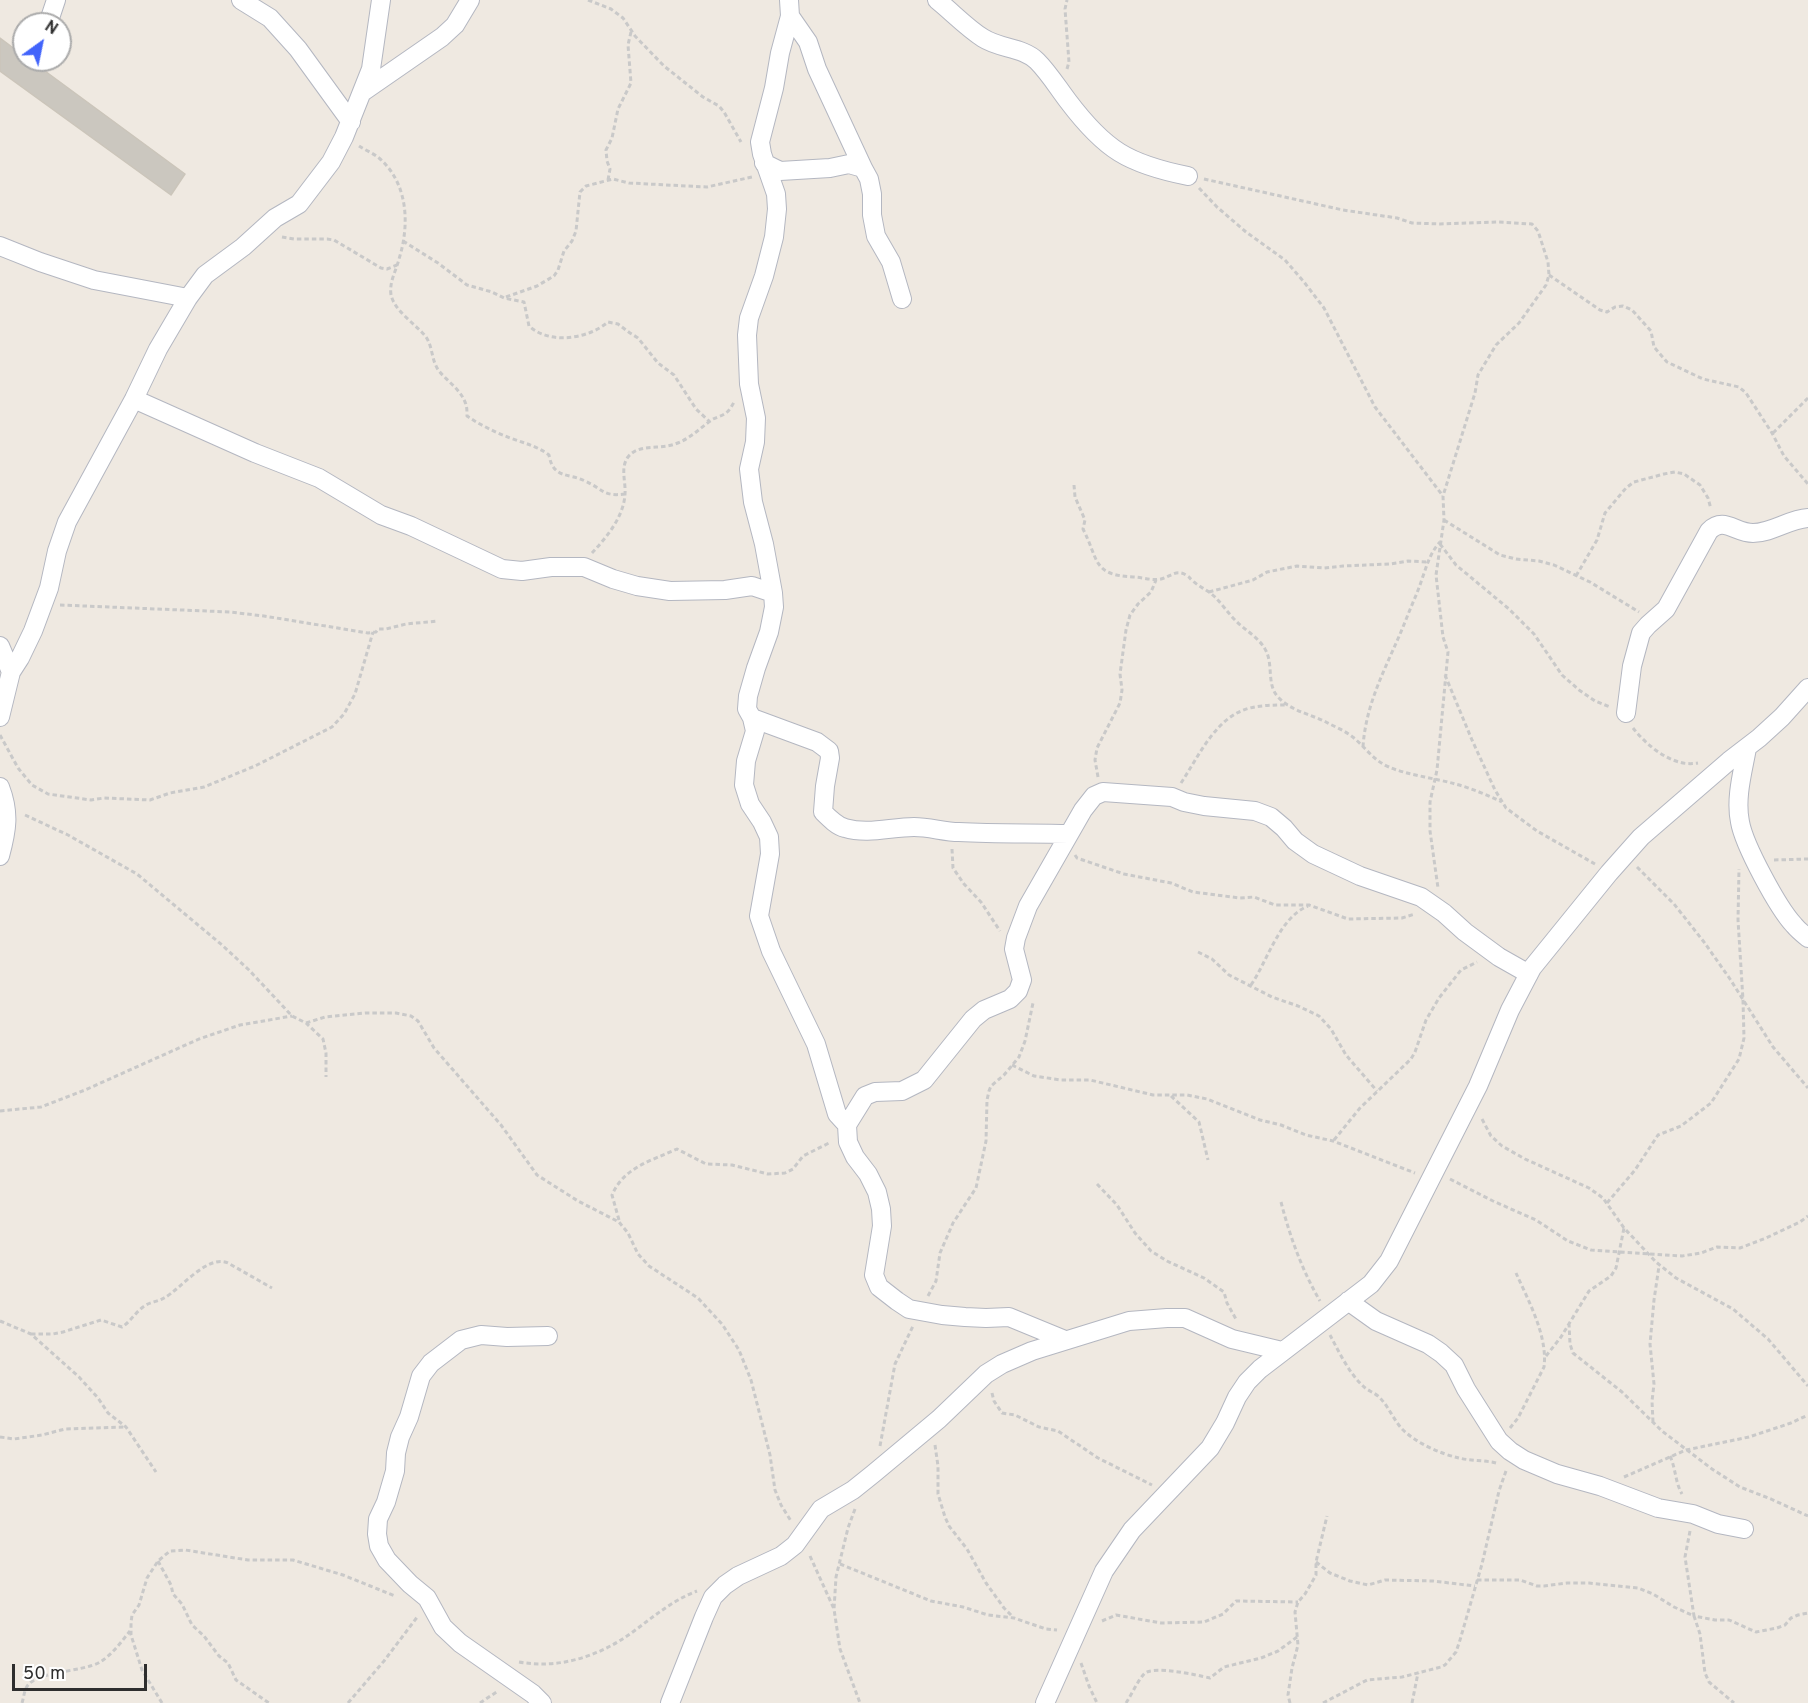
<!DOCTYPE html>
<style>
body{margin:0}
#map{position:relative;width:1808px;height:1703px;overflow:hidden;background:#efe9e1;font-family:Overpass,sans-serif}
canvas{display:block}
.north{position:absolute;left:12px;top:12px;width:60px;height:60px;box-sizing:border-box;background:#fff;border:2px solid #ababab;border-radius:50%;rotate:33deg;font-size:16px;font-weight:700;line-height:24px;text-align:center;color:#2e2e2e}
.north::after{content:'';display:block;margin:auto;width:21px;height:27px;background:#4264fb;clip-path:polygon(50% 0,100% 100%,50% 72%,0 100%)}
.scale{position:absolute;left:12px;top:1664px;width:135px;height:27px;box-sizing:border-box;border:3px solid #2e2e2e;border-top:0;padding-left:8px;font-size:18px;line-height:21px;white-space:nowrap;color:#2e2e2e;-webkit-text-stroke:4px #fff;paint-order:stroke}
</style>
<div id="map">
<canvas width="1808" height="1703"></canvas>
<div class="north">N</div>
<div class="scale">50 m</div>
</div>
<script>
const g = document.querySelector('canvas').getContext('2d');
g.lineJoin = 'round';
function fillPath(path, color) { g.fillStyle = color; g.fill(path, 'evenodd'); }
function trace(path, color, width, dash) { g.strokeStyle = color; g.lineWidth = width; g.lineCap = dash ? 'butt' : 'round'; g.setLineDash(dash || []); g.stroke(path); }
const building = new Path2D(`
 M 0,38 L 24,56 L 24,60 L 30,60 L 185,174 L 171,195 L 0,71 Z`);
const path = new Path2D(`
 M 588,0 L 611,9 L 623,18 L 635,36 L 664,66 L 703,97 L 719,106 L 724,112 L 741,142
 M 1067,69 L 1069,62 L 1065,9 L 1067,0
 M 359,146 C 365,150 373,153 379,158 C 408,183 410,224 399,259 C 396,271 389,282 391,295 C 395,312 416,324 426,337 C 433,347 431,360 439,371 C 447,381 460,389 465,402 C 467,406 467,411 467,416 C 480,425 495,432 510,438 C 524,443 537,446 549,455 C 553,479 569,473 585,481 C 603,489 603,497 625,494
 M 1204,179 L 1343,210 L 1397,218 L 1412,223 L 1440,224 L 1498,222 L 1532,224 L 1538,231 L 1548,262 L 1549,275 L 1546,285 L 1519,323 L 1496,345 L 1478,375 L 1475,393 L 1443,496 L 1444,520 L 1436,575 L 1443,637 L 1448,652 L 1437,770 L 1430,802 L 1430,831 L 1438,888
 M 608,180 L 610,169 L 607,161 L 606,150 L 612,138 L 618,109 L 631,83 L 628,45 L 631,32
 M 1199,188 L 1217,207 L 1246,232 L 1285,260 L 1304,282 L 1324,308 L 1375,407 L 1443,496
 M 282,237 L 294,239 L 327,239 L 334,240 L 381,268 L 387,269 L 397,265
 M 403,241 L 438,263 L 467,285 L 492,292 L 504,298 L 524,302 L 529,326 C 550,345 588,339 608,322 L 618,324 L 630,333 L 638,338 L 658,363 L 674,375 L 696,409 L 710,422
 M 1549,275 L 1600,310 L 1607,312 L 1615,307 L 1623,306 L 1632,310 L 1651,331 L 1654,347 L 1667,362 L 1703,379 L 1739,387 L 1746,393 L 1772,433 L 1784,456 L 1808,484
 M 506,297 L 537,286 L 554,276 L 558,270 L 564,251 L 572,241 L 576,231 L 580,192 L 586,186 L 613,179 L 629,183 L 707,187 L 752,177
 M 1773,433 L 1808,398
 M 1074,485 L 1075,497 L 1085,520 L 1083,529 C 1099,560 1092,575 1133,577 C 1142,577 1152,581 1161,579 C 1170,577 1176,569 1186,575 C 1191,578 1188,577 1193,581 C 1199,587 1208,590 1215,597 C 1222,604 1228,613 1236,621 C 1245,630 1259,638 1265,649 C 1274,664 1266,684 1278,697 C 1291,711 1310,714 1326,722 C 1335,727 1346,731 1354,738 C 1366,748 1374,761 1389,767 C 1407,775 1435,778 1455,784 C 1471,788 1487,795 1502,802
 M 1444,520 L 1500,555 L 1516,559 L 1539,561 L 1554,565 L 1590,582 L 1639,612
 M 1440,544 L 1456,565 L 1509,609 L 1534,634 L 1562,675 L 1579,690 L 1595,701 L 1610,707
 M 592,553 C 607,537 624,516 625,494 C 626,482 620,468 628,457 C 639,443 660,450 675,444 C 690,439 700,428 713,419 C 717,417 722,416 726,413 C 729,411 732,406 734,402
 M 1576,576 L 1597,540 L 1605,513 L 1626,488 L 1634,482 L 1664,474 L 1675,472 L 1684,474 L 1700,485 L 1708,498 L 1711,509
 M 1209,592 L 1253,580 L 1267,572 L 1297,566 L 1324,568 L 1343,566 L 1390,564 L 1408,561 L 1427,562
 M 60,605 L 230,612 L 264,616 L 368,633 L 376,632 L 378,629 L 386,629 L 406,624 L 438,621
 M 1445,675 L 1472,740 L 1495,790 L 1506,808 L 1537,831 L 1595,864
 M 1633,728 C 1644,742 1661,757 1679,762 C 1685,764 1692,764 1698,763
 M 0,735 L 18,768 L 32,785 L 48,794 L 91,800 L 104,798 L 150,800 L 170,793 L 204,787 L 255,766 L 332,727 L 344,714 L 355,694 L 373,632
 M 1363,747 C 1366,699 1390,661 1407,617 C 1412,604 1418,592 1422,579 C 1427,565 1430,553 1440,542
 M 1098,777 L 1095,760 L 1097,748 L 1120,703 L 1122,690 L 1120,674 L 1126,630 L 1130,615 L 1138,604 L 1151,592 L 1156,580
 M 1181,783 C 1199,756 1216,716 1250,708 C 1262,705 1275,705 1288,705
 M 25,815 L 68,835 L 137,874 L 222,945 L 249,970 L 292,1016 L 306,1023 L 323,1039 L 326,1053 L 326,1077
 M 952,849 L 953,868 L 964,884 L 981,902 L 1000,931
 M 1075,855 L 1077,858 L 1124,874 L 1171,883 L 1193,892 L 1240,898 L 1254,897 L 1275,905 L 1309,905 L 1348,919 L 1402,918 L 1415,914
 M 1774,860 L 1808,859
 M 1637,867 L 1674,904 L 1704,942 L 1730,979 L 1773,1047 L 1808,1088
 M 1198,952 L 1212,959 L 1229,975 L 1272,997 L 1298,1006 L 1319,1016 L 1331,1029 L 1346,1055 L 1377,1091
 M 1251,985 C 1268,960 1279,918 1308,906
 M 306,1023 L 325,1017 L 365,1013 L 396,1013 L 411,1016 L 418,1021 L 434,1048 L 501,1125 L 537,1175 L 578,1201 L 619,1222 L 628,1233 L 638,1254 L 649,1266 L 698,1298 L 722,1324 L 739,1350 L 751,1380 L 763,1427 L 770,1455 L 775,1490 L 781,1505 L 791,1521
 M 1012,1065 L 1034,1076 L 1061,1080 L 1090,1080 L 1153,1095 L 1187,1095 L 1207,1099 L 1260,1120 L 1281,1125 L 1306,1135 L 1333,1141 L 1415,1173
 M 1171,1096 L 1199,1122 L 1208,1160
 M 0,1111 L 41,1107 L 85,1090 L 199,1039 L 240,1025 L 292,1016
 M 1482,1119 L 1491,1136 L 1502,1146 L 1525,1159 L 1589,1188 L 1603,1198 L 1624,1228 L 1656,1262 L 1676,1278 L 1733,1309 L 1768,1339 L 1808,1386
 M 1334,1140 L 1360,1108 L 1411,1059 L 1415,1052 L 1426,1020 L 1439,998 L 1461,970 L 1477,962
 M 1450,1179 L 1493,1201 L 1536,1220 L 1568,1241 L 1591,1250 L 1682,1256 L 1701,1253 L 1717,1247 L 1740,1248 L 1766,1238 L 1800,1222 L 1808,1216
 M 1097,1184 L 1117,1205 L 1135,1233 L 1151,1251 L 1167,1261 L 1204,1278 L 1224,1292 L 1227,1303 L 1237,1321
 M 1281,1202 C 1290,1237 1302,1270 1320,1301
 M 1607,1203 L 1635,1170 L 1658,1135 L 1681,1126 L 1711,1103 L 1739,1059 L 1744,1038 L 1743,1000 L 1738,920 L 1739,869
 M 619,1220 L 612,1195 C 624,1167 651,1161 677,1149 L 706,1164 L 732,1165 L 768,1174 L 785,1173 L 793,1169 L 803,1156 L 831,1142
 M 928,1296 L 936,1281 L 940,1253 L 953,1223 L 976,1188 L 986,1141 L 987,1100 L 989,1091 L 991,1086 L 1004,1075 L 1019,1057 L 1025,1041 L 1033,1003
 M 0,1321 L 31,1334 L 79,1377 L 98,1398 L 108,1413 L 126,1427 L 156,1472
 M 1569,1323 L 1570,1344 L 1573,1353 L 1622,1392 L 1662,1431 L 1712,1469 L 1740,1487 L 1771,1499 L 1808,1516
 M 31,1334 L 53,1334 L 63,1332 L 101,1320 L 122,1327 C 130,1322 135,1313 143,1307 C 149,1302 157,1302 164,1298 C 181,1289 207,1254 228,1263 L 272,1288
 M 1330,1335 C 1339,1352 1349,1373 1363,1386 C 1367,1390 1373,1392 1378,1396 C 1388,1405 1393,1419 1402,1429 C 1416,1443 1441,1454 1459,1458 C 1471,1461 1484,1460 1496,1463
 M 1546,1356 L 1561,1337 L 1589,1291 L 1611,1276 L 1616,1268 L 1624,1228
 M 992,1393 L 994,1401 L 1002,1413 L 1015,1415 L 1039,1427 L 1058,1431 L 1098,1458 L 1152,1485
 M 1653,1422 L 1652,1401 L 1654,1384 L 1650,1344 L 1654,1300 L 1659,1266
 M 1510,1428 L 1518,1418 L 1544,1367 C 1548,1336 1528,1300 1516,1273
 M 0,1437 L 14,1439 L 42,1435 L 65,1429 L 126,1427
 M 935,1445 L 938,1466 L 938,1494 L 945,1517 L 949,1526 L 967,1549 L 986,1583 L 1004,1608 L 1013,1617
 M 880,1446 L 895,1364 L 913,1326
 M 1670,1456 C 1676,1469 1675,1482 1682,1494
 M 1624,1477 L 1686,1450 L 1749,1437 L 1791,1423 L 1808,1415
 M 855,1509 L 848,1528 L 836,1577 L 834,1609 L 840,1649 L 860,1703
 M 1690,1531 L 1685,1557 L 1694,1616 L 1715,1620 L 1729,1620 L 1756,1632 L 1777,1628 L 1785,1625 L 1791,1618 L 1798,1615 L 1808,1613
 M 810,1556 L 834,1609
 M 158,1561 L 171,1585 L 173,1594 L 182,1604 L 192,1625 L 204,1636 L 219,1656 L 228,1663 L 236,1680 L 269,1703
 M 1316,1562 L 1330,1573 L 1350,1581 L 1368,1585 L 1385,1580 L 1433,1581 L 1475,1586
 M 840,1564 L 931,1601 L 963,1607 L 988,1615 L 1014,1618 L 1046,1629 L 1057,1630
 M 1477,1580 L 1520,1580 L 1537,1586 L 1544,1586 L 1567,1583 L 1589,1583 L 1638,1588 L 1653,1594 L 1674,1607 L 1694,1616 L 1700,1634 L 1705,1673 L 1709,1682 L 1734,1703
 M 1102,1621 L 1116,1615 L 1161,1623 L 1204,1622 L 1223,1614 L 1236,1601 L 1298,1602
 M 519,1662 C 559,1669 597,1657 630,1634 C 652,1618 671,1601 697,1591
 M 1081,1663 L 1089,1686 L 1097,1703
 M 22,1703 C 24,1697 24,1690 28,1685 C 39,1671 83,1672 100,1662 C 112,1655 121,1642 130,1631
 M 162,1703 L 142,1670 L 131,1635 L 131,1623 L 132,1615 L 139,1605 L 147,1578 L 158,1561 L 170,1551 L 185,1550 L 248,1560 L 293,1560 L 343,1575 L 395,1596
 M 348,1703 L 384,1661 L 418,1616
 M 480,1703 L 498,1691
 M 1126,1703 C 1132,1694 1137,1682 1144,1674 C 1152,1665 1197,1675 1210,1678 L 1224,1667 L 1261,1658 L 1278,1651 L 1297,1637
 M 1290,1703 L 1288,1695 L 1292,1668 L 1298,1645 L 1295,1612 L 1298,1602 L 1305,1594 L 1316,1575 L 1316,1562 L 1327,1516
 M 1323,1703 L 1367,1680 L 1402,1677 L 1441,1667 L 1445,1665 L 1456,1652 L 1460,1640 L 1482,1564 L 1499,1491 L 1507,1468
 M 1412,1703 L 1418,1673`);
const minor = new Path2D(`
 M 241,0 L 270,18 L 298,49 L 351,122
 M 937,0 C 952,12 967,28 983,38 C 1000,49 1023,47 1037,61 C 1049,73 1058,88 1068,101 C 1105,150 1128,164 1188,176
 M 790,16 L 808,42 L 817,69 L 863,168
 M 48,24 L 56,0
 M 364,91 L 442,37 L 455,25 L 470,0
 M 764,163 L 780,171 L 830,168 L 849,164 L 863,168 L 869,179 L 872,194 L 872,215 L 876,236 L 891,262 L 902,299
 M 0,246 L 40,262 L 94,280 L 188,298
 M 134,399 L 255,453 L 319,478 L 381,515 L 411,526 L 502,569 L 522,571 L 551,567 L 584,567 L 613,579 L 637,586 L 670,591 L 725,590 L 752,586 L 773,593 L 774,607 L 769,632 L 756,668 L 748,696 L 747,709 L 752,718 L 755,731 L 746,761 L 744,785 L 750,804 L 762,822 L 769,837 L 770,854 L 759,916 L 771,951 L 816,1044 L 837,1114 L 847,1125
 M 773,593 L 764,544 L 753,502 L 749,469 L 755,442 L 756,418 L 749,384 L 747,335 L 749,318 L 764,276 L 774,237 L 777,209 L 776,194 L 762,154 L 760,142 L 774,88 L 780,53 L 790,16 L 789,0
 M 0,646 L 11,672 L 0,717
 M 11,672 L 20,658 L 33,631 L 49,588 L 57,551 L 67,522 L 134,399 L 158,349 L 188,298 L 205,275 L 243,247 L 275,218 L 299,204 L 331,162 L 344,137 L 371,69 L 381,0
 M 1626,713 L 1632,666 L 1641,633 L 1648,625 L 1666,609 L 1709,531 C 1724,516 1735,533 1753,533 C 1772,533 1789,519 1808,518
 M 752,718 L 817,742 L 829,751 L 830,758 L 825,786 L 823,812 C 830,819 837,826 845,828 C 868,835 891,827 914,827 C 930,827 944,832 959,832 C 996,834 1033,833 1069,834
 M 1747,748 C 1743,771 1735,798 1740,822 C 1744,845 1778,908 1794,925 C 1798,930 1803,934 1808,938
 M 0,787 C 10,813 7,830 0,856
 M 1348,1301 L 1376,1321 L 1428,1344 L 1441,1353 L 1454,1365 L 1466,1389 L 1499,1441 L 1510,1451 L 1524,1460 L 1557,1474 L 1600,1486 L 1658,1508 L 1693,1514 L 1718,1524 L 1744,1529
 M 1065,1340 L 1009,1317 L 986,1318 L 965,1317 L 942,1315 L 909,1309 L 897,1301 L 879,1287 L 874,1275 L 882,1226 L 881,1209 L 877,1192 L 868,1174 L 855,1157 L 848,1142 L 847,1125 L 865,1096 L 875,1092 L 902,1091 L 924,1080 L 973,1019 L 984,1010 L 1010,999 L 1018,991 L 1022,980 L 1014,949 L 1016,938 L 1028,906 L 1083,810 L 1094,796 L 1103,792 L 1172,797 L 1184,802 L 1204,806 L 1255,811 L 1271,817 L 1284,828 L 1295,841 L 1313,854 L 1360,876 L 1421,897 L 1444,913 L 1465,932 L 1499,957 L 1529,974
 M 542,1703 L 533,1694 L 460,1643 L 443,1627 L 427,1598 L 410,1584 L 387,1560 L 379,1546 L 377,1534 L 378,1519 L 386,1502 L 395,1471 L 396,1453 L 400,1437 L 409,1417 L 421,1376 L 431,1363 L 461,1340 L 481,1335 L 507,1337 L 548,1336
 M 670,1703 L 704,1617 L 713,1597 L 725,1585 L 738,1576 L 781,1556 L 795,1545 L 821,1509 L 853,1490 L 873,1474 L 939,1419 L 986,1374 L 1002,1364 L 1032,1351 L 1129,1321 L 1167,1318 L 1185,1318 L 1232,1339 L 1282,1351
 M 1045,1703 L 1104,1571 L 1132,1530 L 1210,1448 L 1225,1423 L 1237,1397 L 1247,1382 L 1260,1369 L 1371,1284 L 1389,1261 L 1478,1086 L 1510,1010 L 1532,968 L 1609,873 L 1641,837 L 1729,761 L 1759,738 L 1782,717 L 1808,688`);
fillPath(building, '#cbc7bf');
trace(building, '#cbc5ba', 1.5);
trace(minor, '#b4b7c1', 20);
trace(path, '#c9c9c9', 3, [4.5, 3]);
trace(minor, '#fff', 18);
</script>
